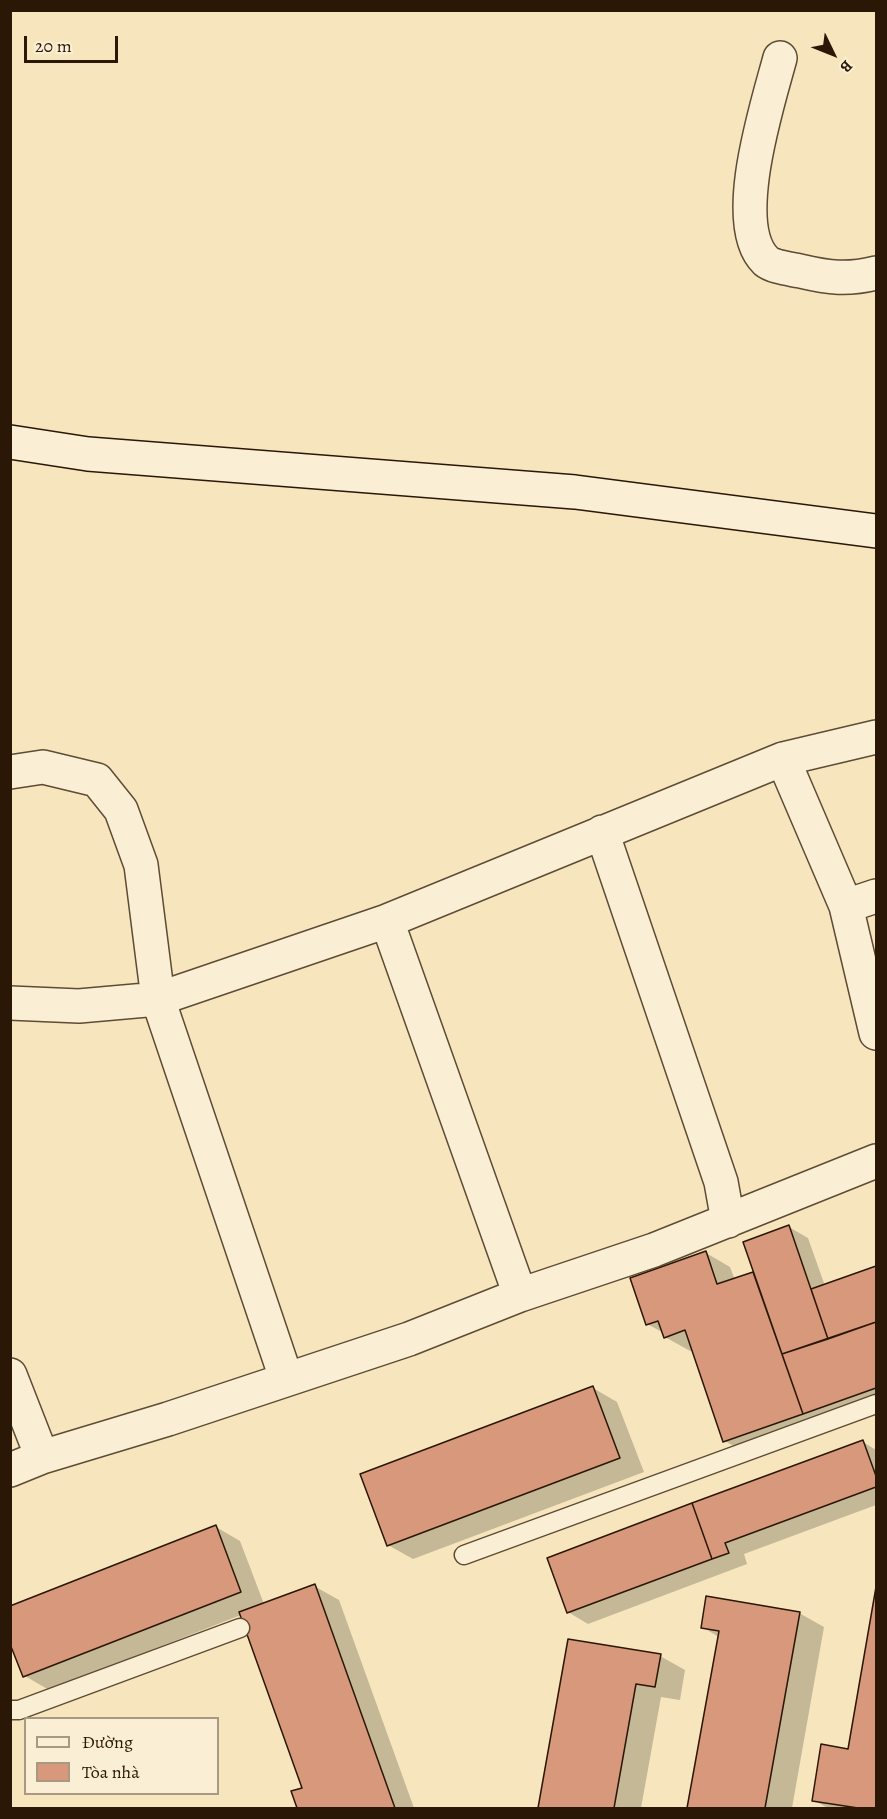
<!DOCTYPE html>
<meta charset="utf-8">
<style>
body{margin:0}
#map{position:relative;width:887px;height:1819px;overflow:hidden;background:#f7e6bd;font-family:Alegreya,serif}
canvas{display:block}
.frame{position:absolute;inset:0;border:12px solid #2b1706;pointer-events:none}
.legend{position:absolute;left:24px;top:1717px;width:195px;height:78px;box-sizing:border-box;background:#faefd4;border:2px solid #a79982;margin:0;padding:8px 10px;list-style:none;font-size:18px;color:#2b1706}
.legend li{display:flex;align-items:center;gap:12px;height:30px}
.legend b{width:30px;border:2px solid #a79982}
.north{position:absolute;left:803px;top:24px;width:60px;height:60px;-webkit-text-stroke:4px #faefd4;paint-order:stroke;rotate:133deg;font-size:16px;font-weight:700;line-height:24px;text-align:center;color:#2b1706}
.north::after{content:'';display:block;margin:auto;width:21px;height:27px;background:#2b1706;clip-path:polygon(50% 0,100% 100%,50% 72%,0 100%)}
.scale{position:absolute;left:24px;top:36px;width:94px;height:27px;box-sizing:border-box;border:3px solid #2b1706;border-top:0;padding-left:8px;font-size:18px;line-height:21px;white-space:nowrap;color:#2b1706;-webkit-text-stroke:4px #faefd4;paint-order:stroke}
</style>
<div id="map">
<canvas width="887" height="1819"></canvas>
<div class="frame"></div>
<ul class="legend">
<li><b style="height:8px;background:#faefd4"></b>Đường</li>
<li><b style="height:16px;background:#d7987b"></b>Tòa nhà</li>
</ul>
<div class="north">B</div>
<div class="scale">20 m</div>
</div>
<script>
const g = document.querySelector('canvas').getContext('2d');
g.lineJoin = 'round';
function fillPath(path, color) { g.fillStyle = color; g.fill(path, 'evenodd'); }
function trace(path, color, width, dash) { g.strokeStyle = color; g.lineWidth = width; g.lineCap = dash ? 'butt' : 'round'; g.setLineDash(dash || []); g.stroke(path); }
const shadow = new Path2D(`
 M 789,1227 L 808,1238 L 825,1286 L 876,1267 L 876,1410 L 749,1455 L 725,1441 L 693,1350 L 690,1351 L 665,1337 L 664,1333 L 647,1324 L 706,1253 L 730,1267 L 735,1280 L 753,1273 L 756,1275 Z
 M 593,1388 L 617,1402 L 644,1472 L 413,1559 L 388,1545 Z
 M 863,1442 L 876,1450 L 876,1505 L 744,1554 L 747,1564 L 588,1624 L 568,1612 Z
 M 216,1527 L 240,1541 L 264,1604 L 314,1586 L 339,1600 L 414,1808 L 298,1808 L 292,1792 L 304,1789 L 241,1615 L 49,1690 L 25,1676 Z
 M 876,1596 L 876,1808 L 828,1808 L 813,1800 L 849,1751 Z
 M 799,1613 L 824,1627 L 792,1808 L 689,1808 L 719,1637 L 702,1627 Z
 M 569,1641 L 660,1656 L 685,1670 L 680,1700 L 661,1697 L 641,1808 L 539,1808 Z`);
const building = new Path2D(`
 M 789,1225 L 828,1339 L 782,1354 L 743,1242 Z
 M 706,1251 L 717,1284 L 753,1272 L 803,1414 L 723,1442 L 685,1330 L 664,1338 L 658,1321 L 646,1325 L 630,1278 Z
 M 876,1266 L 876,1322 L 828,1339 L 811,1289 Z
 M 876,1322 L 876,1388 L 803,1414 L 782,1354 Z
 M 593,1386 L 620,1458 L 387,1546 L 360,1474 Z
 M 863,1440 L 876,1476 L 876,1487 L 725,1543 L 729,1553 L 712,1559 L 692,1503 Z
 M 692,1503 L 712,1559 L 567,1613 L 547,1558 Z
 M 216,1525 L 241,1592 L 23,1677 L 10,1644 L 10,1606 Z
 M 315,1584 L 395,1808 L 297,1808 L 291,1791 L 302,1788 L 239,1612 Z
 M 876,1587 L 876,1808 L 858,1808 L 812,1801 L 821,1744 L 848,1749 Z
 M 706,1596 L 800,1612 L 765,1808 L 687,1808 L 719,1631 L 701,1628 Z
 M 568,1639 L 661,1654 L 655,1687 L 636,1684 L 614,1808 L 538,1808 Z`);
const lane = new Path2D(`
 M 464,1555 L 876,1404
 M 10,1710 L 19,1710 L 240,1628`);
const street = new Path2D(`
 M 780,58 C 768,103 728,225 766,261 C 773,267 791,269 800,271 C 830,278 847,280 876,273
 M 783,759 L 846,906 L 876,896
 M 10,772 L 43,767 L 97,780 L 121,810 L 141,865 L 158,999 L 286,1378
 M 602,832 L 721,1182 L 728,1221
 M 846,906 L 876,1033
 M 387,921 L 520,1295
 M 10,1003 L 79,1006 L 158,999 L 387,921 L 783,759 L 876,737
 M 10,1375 L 42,1457
 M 10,1470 L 42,1457 L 168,1419 L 409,1339 L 520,1295 L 654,1250 L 876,1161`);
const secondary = new Path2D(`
 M 10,442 L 88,454 L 575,492 L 876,531`);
fillPath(shadow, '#0003');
fillPath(building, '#d7987b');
trace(building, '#2b1706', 1.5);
trace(lane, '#5e4b34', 21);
trace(street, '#5e4b34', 36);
trace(secondary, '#2b1706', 36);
trace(lane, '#faefd4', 18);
trace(street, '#faefd4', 33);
trace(secondary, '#faefd4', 33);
</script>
